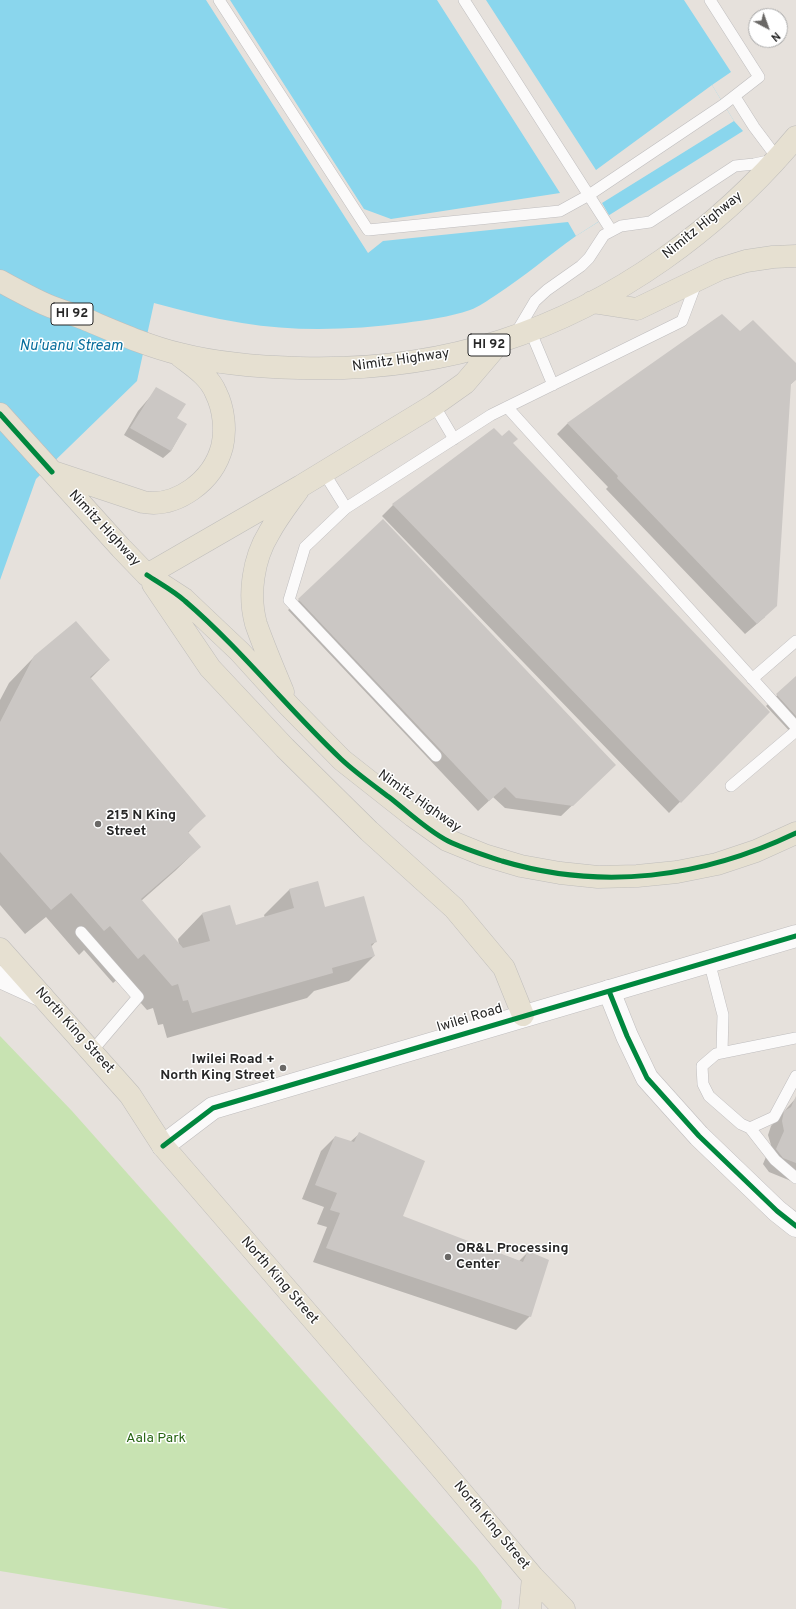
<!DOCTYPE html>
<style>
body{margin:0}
#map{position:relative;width:796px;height:1609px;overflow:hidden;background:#e6e1dc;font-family:Overpass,sans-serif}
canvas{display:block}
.north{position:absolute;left:748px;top:8px;width:40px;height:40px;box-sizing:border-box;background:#fff;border:1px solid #a9a9a9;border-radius:50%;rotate:139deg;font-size:11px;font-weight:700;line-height:16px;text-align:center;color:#272727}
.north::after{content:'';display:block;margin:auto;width:14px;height:18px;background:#6a6866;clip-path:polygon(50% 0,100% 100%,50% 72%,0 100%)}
</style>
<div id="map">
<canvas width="796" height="1609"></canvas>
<div class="north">N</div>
</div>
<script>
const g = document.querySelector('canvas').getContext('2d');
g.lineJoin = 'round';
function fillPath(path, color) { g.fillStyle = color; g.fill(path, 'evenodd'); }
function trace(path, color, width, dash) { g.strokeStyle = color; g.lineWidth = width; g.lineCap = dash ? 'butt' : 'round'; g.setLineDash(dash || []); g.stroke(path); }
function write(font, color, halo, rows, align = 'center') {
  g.font = font + ' Overpass,sans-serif'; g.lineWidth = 3; g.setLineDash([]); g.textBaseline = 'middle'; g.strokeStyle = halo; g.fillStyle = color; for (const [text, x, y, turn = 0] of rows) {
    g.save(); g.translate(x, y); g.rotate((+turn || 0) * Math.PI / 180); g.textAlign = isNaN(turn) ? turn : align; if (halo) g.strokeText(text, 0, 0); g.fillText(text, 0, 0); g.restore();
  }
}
const green = new Path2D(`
 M 0,1036 L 72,1111 L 477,1567 L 502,1601 L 501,1609 L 230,1609 L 0,1571 Z`);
const water = new Path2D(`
 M 0,0 L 684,0 L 731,72 L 712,85 L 734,121 L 743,131 L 576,236 C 549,255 524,277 496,295 C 488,300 479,307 470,310 C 450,317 426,320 405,323 C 352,330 295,332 242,323 C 212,318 183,311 154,303 L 137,381 L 36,479 L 0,580 Z`);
const pier = new Path2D(`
 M 206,0 L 230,0 L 364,209 L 391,219 L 560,193 L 437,0 L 486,0 L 596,170 L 712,85 L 734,121 L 602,203 L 609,215 L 576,236 L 568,222 L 383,241 L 368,253 Z`);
const shadow = new Path2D(`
 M 722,315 L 740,332 L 796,365 L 796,379 L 790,385 L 765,617 L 745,634 L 606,489 L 608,487 L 557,434 L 567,424 Z
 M 157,389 L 176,419 L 186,424 L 171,451 L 163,458 L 124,435 L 138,411 Z
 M 494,429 L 502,438 L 512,443 L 768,712 L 669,813 L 382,516 L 393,505 Z
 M 299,600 L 603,776 L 561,816 L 505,808 L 493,797 L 478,811 L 288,610 Z
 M 34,657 L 109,660 L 90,679 L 204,816 L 188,833 L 200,847 L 175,871 L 141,901 L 179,945 L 178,939 L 202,914 L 235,926 L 265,918 L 264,915 L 289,890 L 317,882 L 325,909 L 376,941 L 371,947 L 374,956 L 349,981 L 314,991 L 307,998 L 167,1038 L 163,1024 L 158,1025 L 153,1008 L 147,1010 L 119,978 L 113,983 L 84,950 L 79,955 L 46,917 L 25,934 L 0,905 L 0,700 L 9,683 Z
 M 796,677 L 796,738 L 766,706 Z
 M 796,1098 L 796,1183 L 769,1172 L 763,1164 L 771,1145 L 768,1135 L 771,1126 Z
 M 359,1134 L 401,1217 L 519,1261 L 528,1252 L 530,1316 L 516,1330 L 313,1262 L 327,1227 L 317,1224 L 324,1207 L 302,1199 L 321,1151 L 335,1137 L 350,1142 Z`);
const building = new Path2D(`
 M 722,314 L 740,331 L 753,320 L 796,363 L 796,380 L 791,384 L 777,606 L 757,624 L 617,478 L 618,476 L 567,423 Z
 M 156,387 L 186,404 L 177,418 L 187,424 L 171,451 L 130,428 Z
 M 494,428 L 502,436 L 509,430 L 518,439 L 513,443 L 770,712 L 681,803 L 392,504 Z
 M 383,519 L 616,765 L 573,806 L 516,798 L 505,787 L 489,801 L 298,599 Z
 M 76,621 L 110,660 L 90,677 L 206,816 L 188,832 L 201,847 L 141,899 L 183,948 L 210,941 L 202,913 L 230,905 L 236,925 L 294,908 L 289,889 L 318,881 L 325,907 L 364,896 L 377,942 L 371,944 L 375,956 L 332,968 L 333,973 L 192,1013 L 188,1000 L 183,1001 L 178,984 L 172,986 L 144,954 L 138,959 L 110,926 L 104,931 L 71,893 L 51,910 L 0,852 L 0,722 L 34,656 Z
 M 796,676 L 796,716 L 776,694 Z
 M 796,1096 L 796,1163 L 783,1158 L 776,1149 L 784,1131 L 782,1121 L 784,1111 L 791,1107 Z
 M 359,1132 L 425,1161 L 403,1216 L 523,1262 L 528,1251 L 549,1260 L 531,1317 L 326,1248 L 340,1213 L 330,1210 L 337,1193 L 315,1185 L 335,1136 L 354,1142 Z`);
const lane = new Path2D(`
 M 219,0 L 368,230 L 560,211 L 589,195 L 723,105 L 759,77 L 710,0
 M 464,0 L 611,230
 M 530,330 L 553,385
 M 516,333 L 535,301 L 547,290 L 581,266 L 589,258 L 604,235 L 621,226 L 650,222 L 735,166 L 754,164 L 778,159 L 754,127 L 735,97
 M 434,405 L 454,439
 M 507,407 L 796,727
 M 323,471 L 346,508
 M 752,679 L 796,641
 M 436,756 L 289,600 L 305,547 L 346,508 L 491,415 L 682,321 L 697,281
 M 731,786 L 796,731
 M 81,932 L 138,997 L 92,1051
 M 709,961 L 723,1015 L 722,1052
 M 796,1038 L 716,1054 L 702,1066 L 703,1084 L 709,1096 L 741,1124 L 750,1128 L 774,1117 L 796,1076
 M 750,1128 L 775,1160 L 796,1178`);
const street = new Path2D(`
 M 0,977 L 42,996
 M 609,991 L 627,1036 L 647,1078 L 699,1136 L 777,1211 L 796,1226`);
const secondary = new Path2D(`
 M 163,1146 L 213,1108 L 796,936`);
const primary = new Path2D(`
 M 0,281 C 15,289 31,298 47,305 C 59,310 72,314 85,319 C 116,332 147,346 180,354 C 219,364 260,367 299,368 C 367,370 436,362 501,341 C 616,304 719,229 796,137
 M 592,302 L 637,309 L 720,269 L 746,261 L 773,257 L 796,256
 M 0,414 L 121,548 L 147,575 L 184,599 L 240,652 L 289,706 L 342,760 L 413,816 L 447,840 L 484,855 L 521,866 L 560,873 L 598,877 L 637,876 L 677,872 L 717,864 L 756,851 L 796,833
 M 53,472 L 143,502 C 177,508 213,481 222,447 C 226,431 224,409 216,393 C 209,376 194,367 180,356
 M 147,575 L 301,486 L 434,405 L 465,383 L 500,342
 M 153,584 L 210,668 L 285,748 L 369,831 L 454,908 L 504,968 L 523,1015
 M 283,692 C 274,670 264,647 256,624 C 248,595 253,559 269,533 C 277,518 288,504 298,490
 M 0,949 L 130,1095 L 163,1146 L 437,1463 L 533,1577 L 564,1609
 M 530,1609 L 533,1577`);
const cycleway = new Path2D(`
 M 0,414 L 52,472
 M 147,575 C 159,583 174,591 185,601 C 241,649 287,708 341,759 C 356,773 373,785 389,797 C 407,811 428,831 448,841 C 464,849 484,855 502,861 C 602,891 702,878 796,833
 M 609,991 L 627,1036 L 647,1078 L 699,1136 L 777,1211 L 796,1226
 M 163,1146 L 213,1108 L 796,936`);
const markers = [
 [98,824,4,"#6a6866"],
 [283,1068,4,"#6a6866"],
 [448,1257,4,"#6a6866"]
];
const shields = [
 [72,314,42],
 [489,345,42]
];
const shieldNames = [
 ["HI 92",72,314],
 ["HI 92",489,345]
];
const streetNames = [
 ["Nimitz Highway",703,226,-39],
 ["Nimitz Highway",401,361,-8],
 ["Nimitz Highway",104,529,47],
 ["Nimitz Highway",419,802,35],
 ["Iwilei Road",470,1019,-17],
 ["North King Street",74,1031,48],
 ["North King Street",279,1281,49],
 ["North King Street",491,1526,50]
];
const poiNames = [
 ["215 N King",106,816],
 ["Street",106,832],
 ["Iwilei Road +",275,1060,"right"],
 ["North King Street",275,1076,"right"],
 ["OR&L Processing",456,1249],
 ["Center",456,1265]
];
const parkNames = [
 ["Aala Park",156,1439]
];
const waterNames = [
 ["Nu'uanu Stream",71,347]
];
fillPath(green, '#c8e3b2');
fillPath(water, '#8ad6ed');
fillPath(pier, '#e6e1dc');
fillPath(shadow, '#0003');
fillPath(building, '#cbc7c4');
trace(lane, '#bfbdbe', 12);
trace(street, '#bfbdbe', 23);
trace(secondary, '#bfbdbe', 23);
trace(primary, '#bfbdbb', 23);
trace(lane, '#fbfafa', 11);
trace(street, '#fbfafa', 22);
trace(secondary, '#fbfafa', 22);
trace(primary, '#e6e0d1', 22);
trace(cycleway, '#00873e', 5);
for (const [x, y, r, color] of markers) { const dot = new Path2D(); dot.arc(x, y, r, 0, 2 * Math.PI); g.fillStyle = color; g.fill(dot); trace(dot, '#fff', 1.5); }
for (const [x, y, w] of shields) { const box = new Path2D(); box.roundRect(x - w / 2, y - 11, w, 22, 3); g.fillStyle = '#fff'; g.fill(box); trace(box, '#272727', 1); }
write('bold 13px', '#272727', null, shieldNames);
write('14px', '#272727', '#fff', streetNames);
write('bold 14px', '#272727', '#fff', poiNames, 'left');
write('14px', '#296615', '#fff', parkNames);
write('italic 15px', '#066d9c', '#fff', waterNames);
</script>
